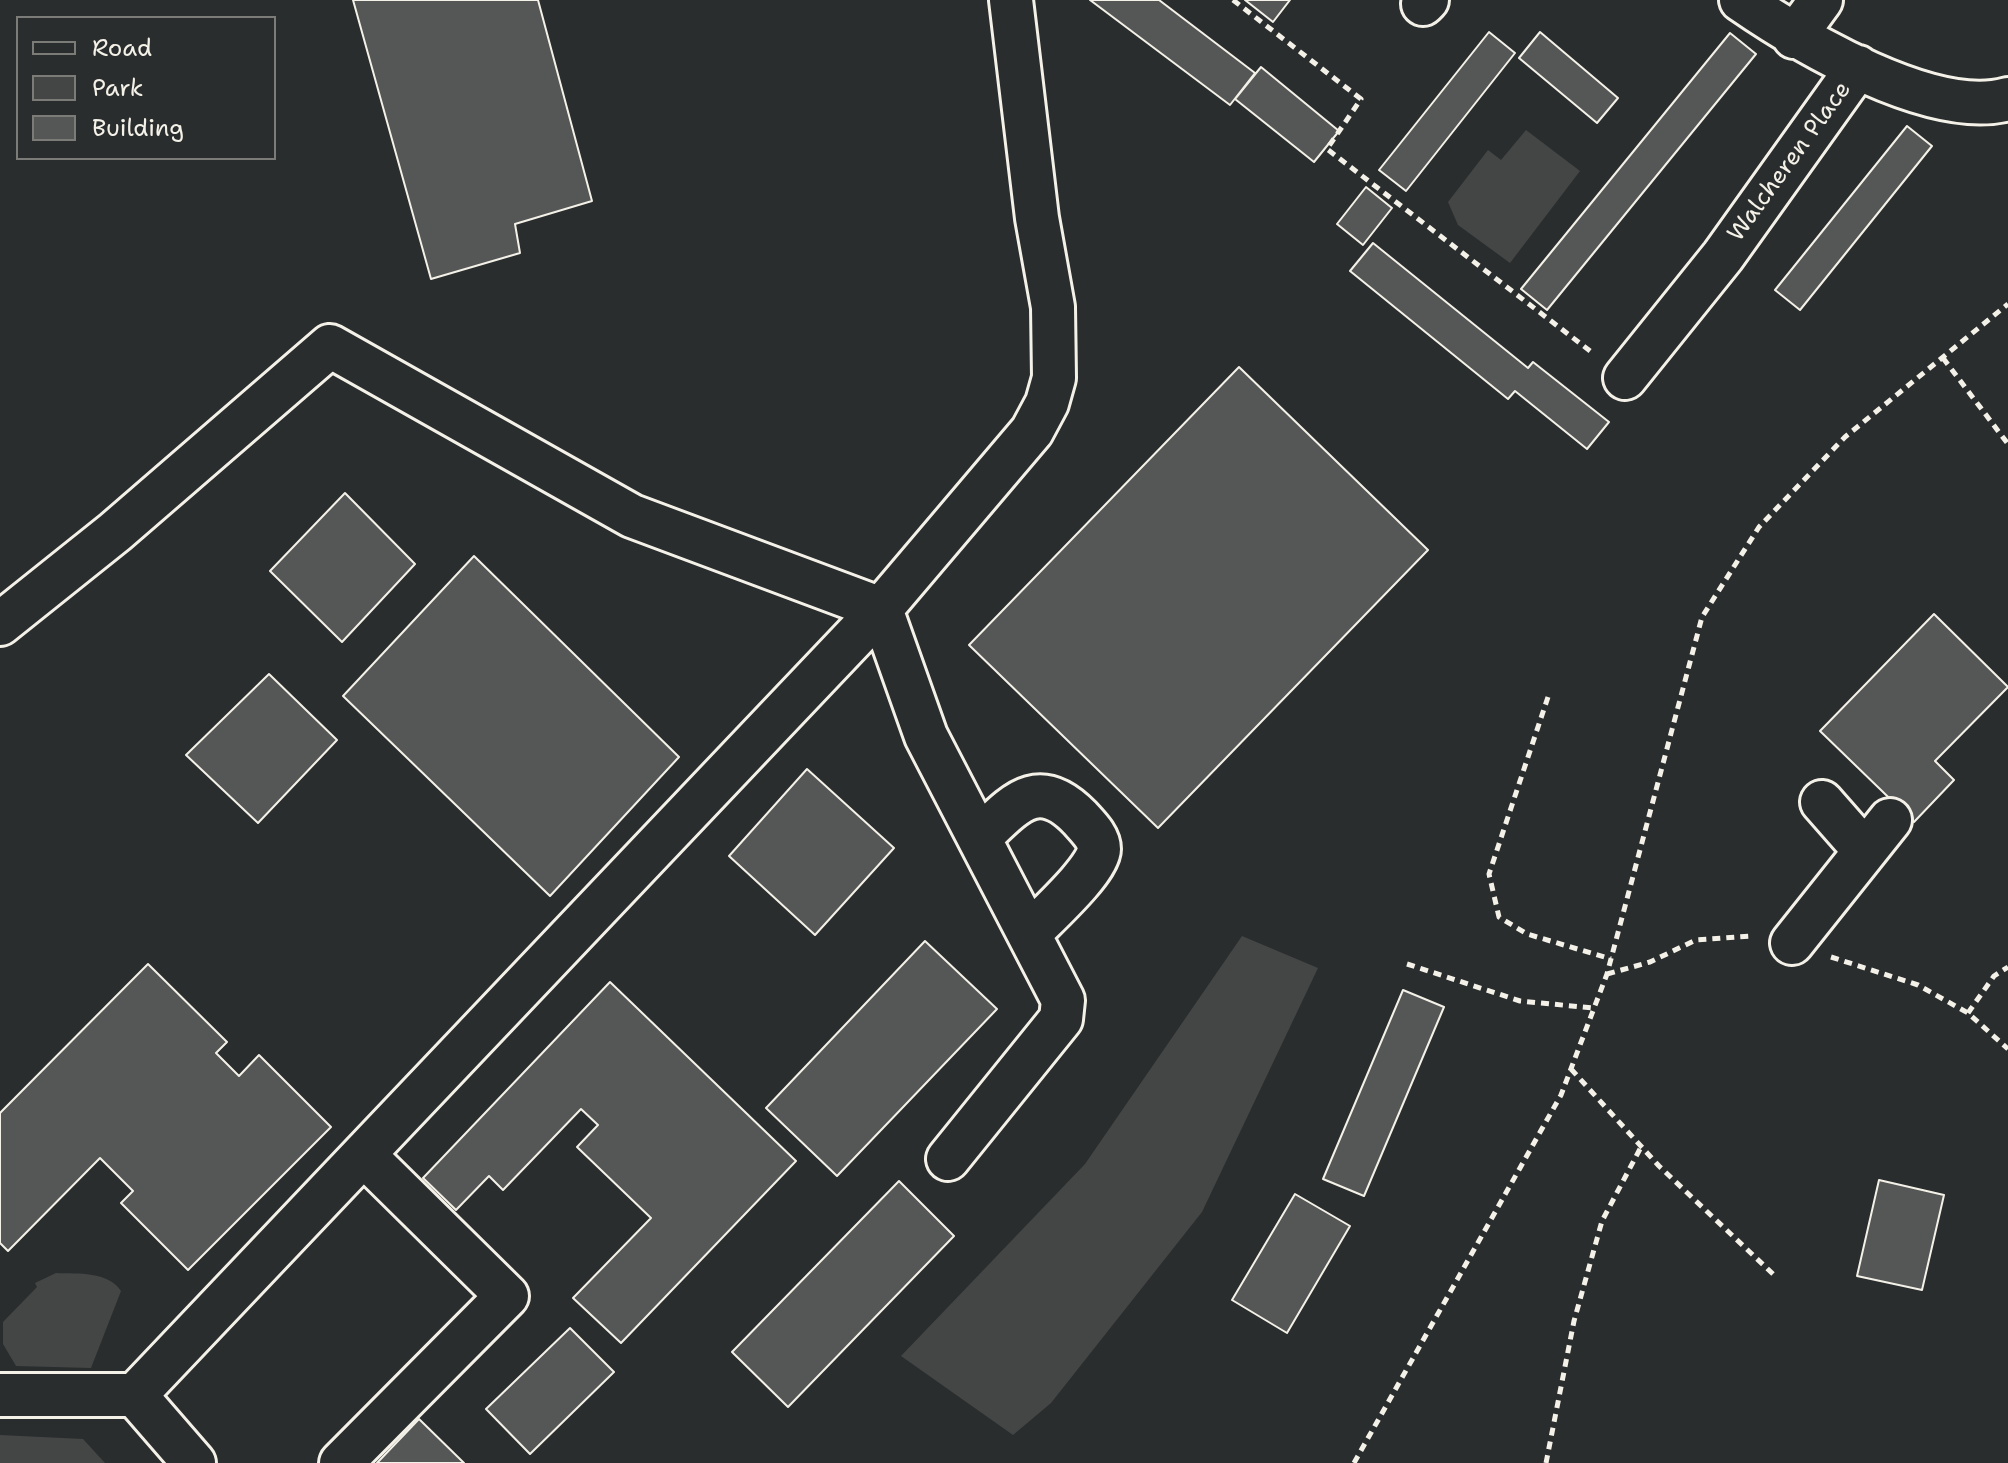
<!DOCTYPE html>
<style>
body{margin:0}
#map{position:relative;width:2008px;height:1463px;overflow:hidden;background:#2a2d2e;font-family:"Shantell Sans",sans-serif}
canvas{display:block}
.legend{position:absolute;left:16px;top:16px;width:260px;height:144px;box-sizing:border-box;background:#2a2d2e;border:2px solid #7b7b78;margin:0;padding:10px 14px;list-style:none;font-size:24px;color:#f4f1e8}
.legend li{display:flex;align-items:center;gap:16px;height:40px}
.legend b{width:40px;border:2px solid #7b7b78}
</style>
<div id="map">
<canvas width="2008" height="1463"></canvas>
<ul class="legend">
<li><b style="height:10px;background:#2a2d2e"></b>Road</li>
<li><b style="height:22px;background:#444645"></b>Park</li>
<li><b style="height:22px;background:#555756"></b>Building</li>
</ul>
</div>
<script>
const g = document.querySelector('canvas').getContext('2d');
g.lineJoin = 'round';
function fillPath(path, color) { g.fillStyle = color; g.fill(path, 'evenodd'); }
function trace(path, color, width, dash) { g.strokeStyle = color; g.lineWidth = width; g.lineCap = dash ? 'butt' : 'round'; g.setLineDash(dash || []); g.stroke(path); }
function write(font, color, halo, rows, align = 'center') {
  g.font = font + ' "Shantell Sans",sans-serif'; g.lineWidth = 6; g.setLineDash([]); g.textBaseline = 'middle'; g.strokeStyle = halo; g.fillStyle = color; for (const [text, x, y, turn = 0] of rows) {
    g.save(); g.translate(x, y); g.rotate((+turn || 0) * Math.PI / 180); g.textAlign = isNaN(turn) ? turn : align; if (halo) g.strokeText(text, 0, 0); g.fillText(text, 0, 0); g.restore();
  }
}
const green = new Path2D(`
 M 1526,130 L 1580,171 L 1510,263 L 1458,225 L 1448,202 L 1488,150 L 1501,160 Z
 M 1242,936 L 1318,968 L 1202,1212 L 1051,1403 L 1013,1435 L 901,1356 L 1085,1164 Z
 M 56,1273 C 78,1274 108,1271 121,1291 L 91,1368 L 16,1366 L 3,1344 L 3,1322 L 37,1287 L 35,1283 Z
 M 0,1435 L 83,1439 L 105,1463 L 0,1463 Z`);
const building = new Path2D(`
 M 353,0 L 538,0 L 592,201 L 515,224 L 520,253 L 431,279 Z
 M 1090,0 L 1159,0 L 1255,73 L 1230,105 Z
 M 1245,0 L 1290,0 L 1273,22 Z
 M 1489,32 L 1515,53 L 1406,191 L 1379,170 Z
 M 1540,32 L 1618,98 L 1597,123 L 1519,58 Z
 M 1730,33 L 1756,54 L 1547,310 L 1521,289 Z
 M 1261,67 L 1339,131 L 1314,162 L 1235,99 Z
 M 1907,126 L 1932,146 L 1800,310 L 1775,290 Z
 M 1366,187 L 1392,208 L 1363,245 L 1337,224 Z
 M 1373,243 L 1528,368 L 1533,362 L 1609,422 L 1587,449 L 1515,391 L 1508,399 L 1350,271 Z
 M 1239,367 L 1428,550 L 1158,828 L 969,645 Z
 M 345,493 L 415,564 L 342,642 L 270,571 Z
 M 474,556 L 679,757 L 550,896 L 343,696 Z
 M 1934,614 L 2008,687 L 1935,761 L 1954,780 L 1914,822 L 1820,731 Z
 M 269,674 L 337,740 L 258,823 L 186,755 Z
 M 807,769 L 894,848 L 815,935 L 729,856 Z
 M 925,941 L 997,1009 L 837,1176 L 766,1108 Z
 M 148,964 L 227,1042 L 216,1053 L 239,1076 L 259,1055 L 331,1127 L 188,1270 L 121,1203 L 133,1191 L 100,1158 L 8,1251 L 0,1243 L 0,1113 Z
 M 610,982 L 796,1161 L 621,1343 L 573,1298 L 651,1218 L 577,1147 L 598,1125 L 581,1109 L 503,1190 L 489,1176 L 456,1210 L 423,1178 Z
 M 1403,990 L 1444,1007 L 1364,1196 L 1323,1179 Z
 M 1879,1180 L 1944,1195 L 1922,1290 L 1857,1276 Z
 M 899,1181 L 954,1236 L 788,1407 L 732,1352 Z
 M 1295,1194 L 1350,1226 L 1287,1333 L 1232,1300 Z
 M 570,1328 L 614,1372 L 530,1454 L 486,1409 Z
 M 419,1419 L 464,1463 L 377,1463 Z`);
const path = new Path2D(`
 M 1233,0 L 1361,99 L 1327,149 L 1594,354
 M 1943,358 L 2008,444
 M 1548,697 L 1489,874 L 1499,917 L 1527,934 L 1611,959
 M 1831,957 L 1918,985 L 1968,1013 L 2008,1049
 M 1407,964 L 1520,1001 L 1593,1008
 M 1607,974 L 1650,962 L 1696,940 L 1752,936
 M 1968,1013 L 1994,976 L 2008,967
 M 1571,1069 L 1659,1166 L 1773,1274
 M 1354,1463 L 1561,1095 L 1607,974 L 1702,617 L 1759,527 L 1845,437 L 2008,304
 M 1546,1463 L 1574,1321 L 1602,1221 L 1641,1147`);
const minor = new Path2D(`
 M 1741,0 C 1802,42 1933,120 2008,99
 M 1423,4 L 1427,0
 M 1794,37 L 1821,0
 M 1625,378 L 1723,256 L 1858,67
 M 0,624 L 115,532 L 330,346 L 632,516 L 881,609 L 135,1395 L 0,1395
 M 1822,802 L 1865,851
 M 979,838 C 1014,805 1037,774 1080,818 C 1087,826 1099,837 1099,849 C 1099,869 1044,918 1029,934
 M 1792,943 L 1890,820
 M 948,1159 L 1061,1019 L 1063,1000 L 926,736 L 881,609 L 1032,431 L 1047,403 L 1054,378 L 1053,307 L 1037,218 L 1011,0
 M 135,1395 L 194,1463
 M 341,1463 L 507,1296 L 364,1155`);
const streetNames = [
 ["Walcheren Place",1790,162,-54]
];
fillPath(green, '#444645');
fillPath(building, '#555756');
trace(building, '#f4f1e8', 2);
trace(minor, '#f4f1e8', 48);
trace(path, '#f4f1e8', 5, [8, 6]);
trace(minor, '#2a2d2e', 42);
write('24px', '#f4f1e8', '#2a2d2e', streetNames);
</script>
